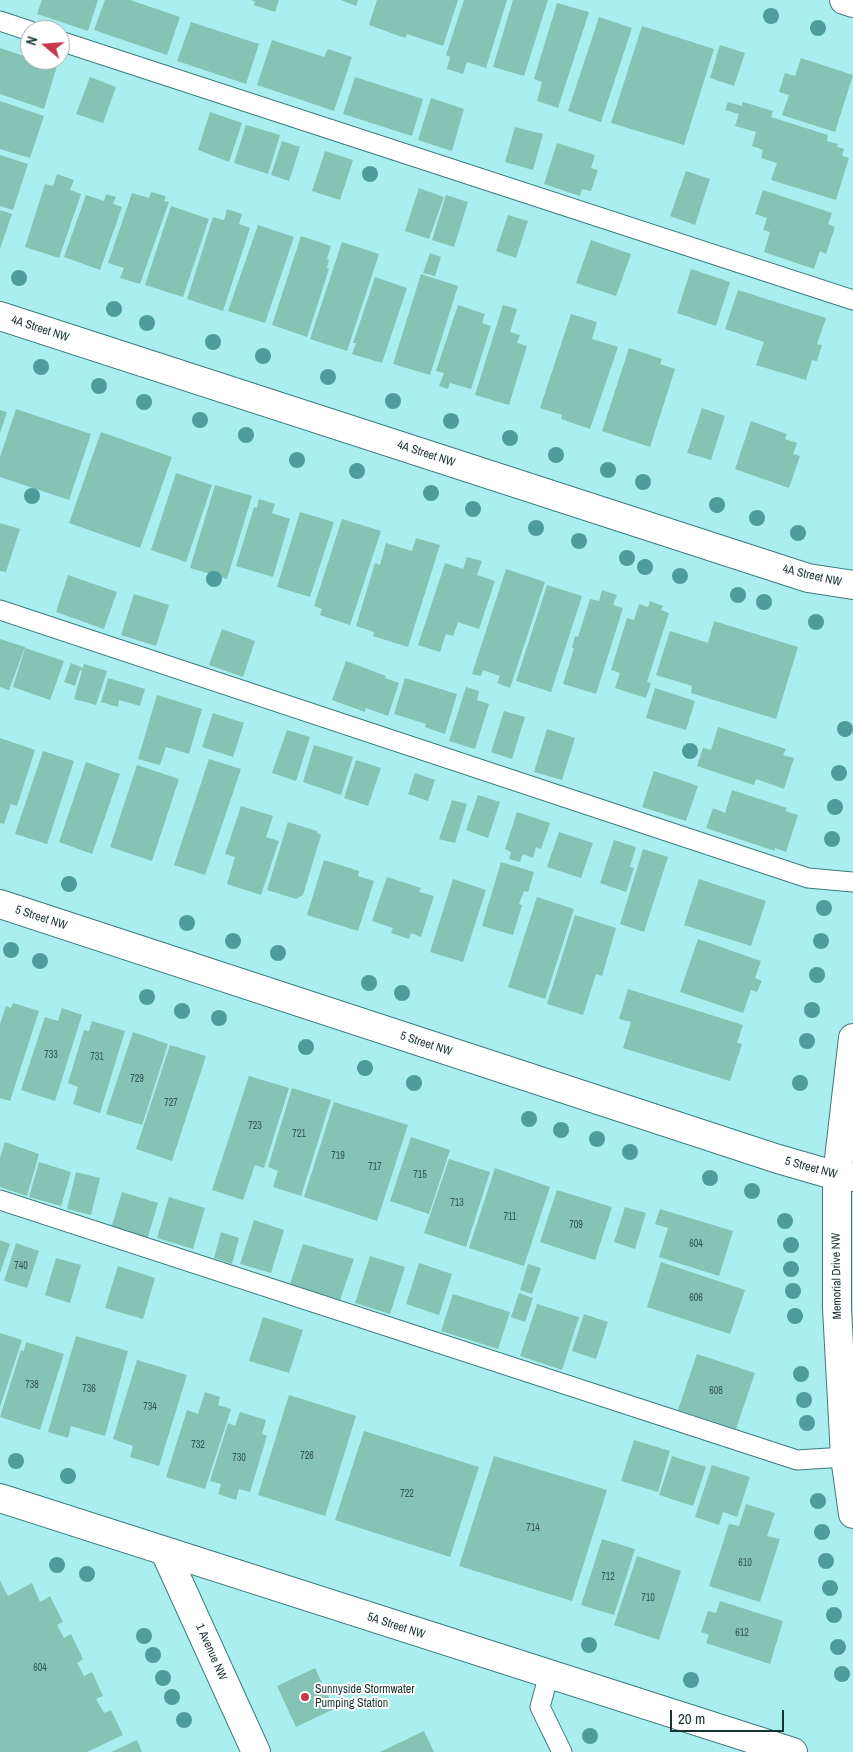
<!DOCTYPE html>
<style>
body{margin:0}
#map{position:relative;width:853px;height:1752px;overflow:hidden;background:#aaeeef;font-family:"Archivo Narrow",sans-serif}
canvas{display:block}
.north{position:absolute;left:20px;top:20px;width:50px;height:50px;box-sizing:border-box;background:#fff;border:1px solid #a2adae;border-radius:50%;rotate:288deg;font-size:14px;font-weight:700;line-height:20px;text-align:center;color:#173334}
.north::after{content:'';display:block;margin:auto;width:18px;height:22px;background:#c8384c;clip-path:polygon(50% 0,100% 100%,50% 72%,0 100%)}
.scale{position:absolute;left:670px;top:1710px;width:114px;height:22px;box-sizing:border-box;border:2px solid #173334;border-top:0;padding-left:6px;font-size:15px;line-height:18px;white-space:nowrap;color:#173334;-webkit-text-stroke:4px #fff;paint-order:stroke}
</style>
<div id="map">
<canvas width="853" height="1752"></canvas>
<div class="north">N</div>
<div class="scale">20 m</div>
</div>
<script>
const g = document.querySelector('canvas').getContext('2d');
g.lineJoin = 'round';
function fillPath(path, color) { g.fillStyle = color; g.fill(path, 'evenodd'); }
function trace(path, color, width, dash) { g.strokeStyle = color; g.lineWidth = width; g.lineCap = dash ? 'butt' : 'round'; g.setLineDash(dash || []); g.stroke(path); }
function write(font, color, halo, rows, align = 'center') {
  g.font = font + ' "Archivo Narrow",sans-serif'; g.lineWidth = 4; g.setLineDash([]); g.textBaseline = 'middle'; g.strokeStyle = halo; g.fillStyle = color; for (const [text, x, y, turn = 0] of rows) {
    g.save(); g.translate(x, y); g.rotate((+turn || 0) * Math.PI / 180); g.textAlign = isNaN(turn) ? turn : align; if (halo) g.strokeText(text, 0, 0); g.fillText(text, 0, 0); g.restore();
  }
}
const building = new Path2D(`
 M 42,0 L 98,0 L 88,31 L 37,14 Z
 M 105,0 L 130,0 L 180,17 L 167,55 L 94,30 Z
 M 251,0 L 279,0 L 275,12 L 254,5 L 255,2 Z
 M 341,0 L 358,0 L 356,6 Z
 M 377,0 L 458,0 L 443,46 L 407,34 L 405,38 L 369,25 Z
 M 464,0 L 507,0 L 486,68 L 467,62 L 463,74 L 447,69 L 450,57 L 446,55 Z
 M 513,0 L 548,0 L 524,76 L 493,67 Z
 M 557,3 L 589,12 L 558,108 L 537,101 L 542,82 L 534,79 Z
 M 599,17 L 632,28 L 601,122 L 568,111 Z
 M 191,22 L 259,44 L 246,84 L 177,61 Z
 M 642,26 L 714,49 L 684,145 L 611,123 Z
 M 272,40 L 324,57 L 328,49 L 352,57 L 334,111 L 257,85 Z
 M 720,45 L 745,53 L 734,86 L 710,78 Z
 M 0,48 L 30,58 L 30,60 L 37,60 L 57,66 L 44,109 L 0,94 Z
 M 801,58 L 853,75 L 835,132 L 782,115 L 789,95 L 779,92 L 785,73 L 795,76 Z
 M 90,77 L 116,87 L 103,123 L 76,114 Z
 M 355,77 L 423,99 L 412,136 L 343,114 Z
 M 431,98 L 464,109 L 452,151 L 418,140 Z
 M 0,101 L 44,116 L 30,158 L 0,149 Z
 M 728,102 L 742,106 L 743,102 L 773,111 L 771,117 L 828,135 L 827,141 L 838,144 L 837,147 L 844,149 L 842,156 L 849,158 L 836,200 L 771,180 L 777,163 L 761,158 L 763,150 L 752,146 L 756,132 L 735,126 L 739,114 L 725,110 Z
 M 210,112 L 242,123 L 229,162 L 198,150 Z
 M 246,125 L 280,135 L 268,174 L 234,163 Z
 M 515,127 L 543,134 L 533,170 L 505,162 Z
 M 282,141 L 300,147 L 289,181 L 271,175 Z
 M 557,143 L 595,155 L 591,168 L 598,170 L 591,191 L 582,189 L 580,196 L 544,184 Z
 M 325,151 L 353,160 L 340,200 L 312,191 Z
 M 0,155 L 28,164 L 13,210 L 0,206 Z
 M 686,171 L 710,179 L 695,225 L 670,216 Z
 M 57,174 L 74,180 L 70,190 L 81,194 L 59,258 L 25,247 L 45,184 L 53,186 Z
 M 419,188 L 444,197 L 429,239 L 405,231 Z
 M 763,190 L 832,213 L 828,224 L 835,227 L 826,254 L 820,251 L 814,269 L 764,252 L 770,232 L 763,230 L 767,218 L 755,214 Z
 M 151,192 L 166,196 L 164,201 L 169,202 L 140,284 L 120,278 L 124,268 L 108,263 L 132,193 L 149,198 Z
 M 106,194 L 116,197 L 113,204 L 122,207 L 100,270 L 64,257 L 86,195 L 104,201 Z
 M 446,195 L 468,202 L 454,247 L 432,240 Z
 M 171,206 L 209,219 L 183,297 L 145,285 Z
 M 227,209 L 242,214 L 239,224 L 250,228 L 223,311 L 187,299 L 213,217 L 224,220 Z
 M 0,210 L 12,214 L 0,249 Z
 M 508,215 L 528,221 L 516,258 L 496,251 Z
 M 258,225 L 294,237 L 265,323 L 228,311 Z
 M 301,236 L 331,246 L 327,259 L 329,260 L 327,268 L 329,269 L 307,337 L 272,325 Z
 M 591,240 L 631,254 L 616,296 L 576,283 Z
 M 342,242 L 379,254 L 347,351 L 310,339 Z
 M 430,253 L 441,257 L 435,276 L 423,273 Z
 M 691,269 L 730,282 L 716,326 L 677,313 Z
 M 421,274 L 458,286 L 430,375 L 393,364 Z
 M 375,277 L 407,288 L 382,363 L 352,354 L 356,343 L 353,343 Z
 M 738,290 L 826,318 L 817,344 L 822,345 L 817,361 L 812,360 L 806,380 L 756,365 L 764,342 L 725,329 Z
 M 458,305 L 485,314 L 482,323 L 491,326 L 471,389 L 450,383 L 448,389 L 439,386 L 444,373 L 436,371 Z
 M 503,305 L 517,309 L 510,332 L 520,335 L 517,343 L 527,346 L 509,405 L 475,395 Z
 M 571,314 L 597,322 L 592,339 L 618,347 L 590,429 L 561,419 L 562,415 L 540,408 Z
 M 629,348 L 662,359 L 660,364 L 675,369 L 650,447 L 602,431 Z
 M 702,408 L 725,416 L 711,460 L 687,453 Z
 M 16,409 L 91,434 L 69,500 L 0,477 L 0,457 Z
 M 0,410 L 7,412 L 0,433 Z
 M 751,421 L 787,434 L 785,439 L 797,443 L 793,454 L 800,456 L 789,488 L 735,469 Z
 M 101,432 L 172,457 L 140,548 L 69,523 Z
 M 176,473 L 212,485 L 186,562 L 151,550 Z
 M 215,485 L 252,496 L 227,579 L 190,568 Z
 M 259,499 L 275,504 L 272,513 L 290,519 L 273,577 L 236,566 L 254,507 L 257,508 Z
 M 300,512 L 334,522 L 310,597 L 277,587 Z
 M 342,519 L 381,531 L 350,625 L 320,615 L 322,609 L 314,606 Z
 M 0,523 L 20,529 L 6,572 L 0,571 Z
 M 416,538 L 440,545 L 408,647 L 373,636 L 374,632 L 356,626 L 375,563 L 380,565 L 386,543 L 412,551 Z
 M 467,557 L 482,561 L 477,575 L 495,581 L 479,629 L 458,622 L 453,636 L 446,634 L 440,652 L 418,645 L 445,563 L 463,569 Z
 M 506,569 L 545,582 L 510,688 L 497,683 L 500,676 L 483,670 L 481,676 L 472,674 Z
 M 68,575 L 117,592 L 104,629 L 56,612 Z
 M 547,585 L 582,596 L 551,692 L 516,681 Z
 M 602,590 L 617,595 L 613,605 L 623,608 L 596,694 L 563,684 L 574,648 L 572,648 L 575,636 L 578,637 L 590,599 L 599,601 Z
 M 134,594 L 169,605 L 156,646 L 121,635 Z
 M 650,601 L 663,606 L 661,610 L 669,613 L 647,682 L 651,683 L 646,698 L 615,688 L 620,673 L 611,670 L 627,618 L 634,620 L 639,604 L 648,607 Z
 M 714,621 L 798,647 L 776,719 L 691,693 L 692,686 L 656,675 L 670,631 L 708,643 Z
 M 222,629 L 255,641 L 243,677 L 209,665 Z
 M 0,639 L 25,647 L 9,690 L 0,687 Z
 M 25,648 L 64,661 L 50,700 L 13,687 Z
 M 346,661 L 386,676 L 385,678 L 399,683 L 388,716 L 366,708 L 365,712 L 332,700 Z
 M 71,663 L 83,668 L 82,671 L 80,670 L 75,686 L 64,682 Z
 M 84,664 L 107,671 L 96,705 L 74,699 Z
 M 108,678 L 145,689 L 140,706 L 119,700 L 118,707 L 101,702 Z
 M 405,678 L 457,694 L 445,734 L 425,727 L 426,724 L 394,714 Z
 M 466,687 L 479,691 L 477,700 L 489,704 L 475,749 L 449,741 Z
 M 655,688 L 695,701 L 686,730 L 646,718 Z
 M 157,695 L 202,709 L 189,754 L 166,747 L 160,765 L 138,759 Z
 M 504,711 L 525,717 L 512,759 L 491,752 Z
 M 213,713 L 244,723 L 233,757 L 202,747 Z
 M 718,727 L 786,749 L 783,755 L 794,758 L 784,789 L 756,779 L 754,785 L 697,766 L 703,748 L 711,750 Z
 M 547,729 L 575,738 L 562,780 L 534,772 Z
 M 287,730 L 310,737 L 296,781 L 272,773 Z
 M 0,738 L 35,750 L 17,806 L 11,804 L 4,824 L 0,823 Z
 M 314,745 L 353,757 L 341,795 L 303,782 Z
 M 43,751 L 74,761 L 47,844 L 15,834 Z
 M 209,759 L 241,769 L 205,875 L 174,865 Z
 M 356,760 L 381,768 L 368,806 L 344,798 Z
 M 86,762 L 120,774 L 92,854 L 59,842 Z
 M 137,765 L 179,779 L 152,861 L 110,847 Z
 M 654,771 L 698,786 L 686,821 L 642,807 Z
 M 415,773 L 435,780 L 428,801 L 408,794 Z
 M 732,790 L 787,808 L 785,811 L 798,815 L 786,852 L 775,848 L 775,851 L 706,828 L 713,808 L 725,813 Z
 M 478,795 L 500,802 L 488,838 L 466,830 Z
 M 452,800 L 467,804 L 455,843 L 439,839 Z
 M 241,806 L 273,816 L 266,837 L 279,841 L 261,895 L 227,884 L 235,857 L 225,854 Z
 M 517,812 L 550,823 L 541,849 L 536,847 L 533,858 L 523,854 L 520,862 L 509,859 L 511,852 L 505,849 Z
 M 288,822 L 317,831 L 317,833 L 321,835 L 303,895 L 296,899 L 267,890 Z
 M 559,832 L 593,843 L 581,878 L 547,867 Z
 M 614,840 L 636,847 L 630,867 L 634,868 L 626,892 L 600,883 Z
 M 643,849 L 668,857 L 644,932 L 620,924 Z
 M 324,860 L 359,871 L 358,876 L 374,881 L 358,931 L 307,915 Z
 M 501,862 L 534,872 L 528,892 L 524,891 L 519,904 L 522,905 L 513,935 L 482,926 Z
 M 387,877 L 421,888 L 419,892 L 434,896 L 421,937 L 411,933 L 409,939 L 391,933 L 393,928 L 372,921 Z
 M 453,879 L 486,890 L 463,962 L 430,952 Z
 M 699,879 L 766,901 L 751,946 L 684,925 Z
 M 537,897 L 574,909 L 545,999 L 508,987 Z
 M 575,915 L 616,928 L 602,976 L 596,974 L 583,1015 L 547,1004 Z
 M 698,939 L 761,961 L 755,978 L 762,981 L 757,992 L 751,990 L 743,1013 L 680,992 Z
 M 628,989 L 743,1025 L 737,1043 L 742,1044 L 730,1081 L 623,1048 L 631,1022 L 619,1019 Z
 M 13,1003 L 39,1011 L 10,1101 L 0,1098 L 0,1024 L 6,1006 L 11,1008 Z
 M 62,1008 L 82,1015 L 55,1101 L 21,1090 L 45,1017 L 58,1021 Z
 M 92,1021 L 125,1031 L 100,1113 L 73,1104 L 78,1087 L 68,1083 L 84,1030 L 89,1031 Z
 M 133,1032 L 168,1044 L 142,1125 L 106,1114 Z
 M 170,1045 L 206,1056 L 172,1161 L 136,1149 Z
 M 249,1076 L 289,1088 L 264,1168 L 255,1165 L 243,1200 L 212,1190 Z
 M 292,1088 L 331,1100 L 301,1196 L 273,1187 L 278,1171 L 268,1167 Z
 M 334,1102 L 408,1125 L 377,1221 L 304,1197 Z
 M 411,1137 L 450,1150 L 429,1214 L 390,1201 Z
 M 5,1142 L 39,1154 L 27,1196 L 0,1187 L 0,1158 Z
 M 449,1159 L 490,1172 L 466,1247 L 424,1233 Z
 M 39,1162 L 71,1172 L 61,1206 L 29,1197 Z
 M 495,1168 L 550,1187 L 524,1266 L 469,1248 Z
 M 76,1172 L 100,1178 L 91,1215 L 67,1209 Z
 M 557,1190 L 612,1207 L 595,1260 L 540,1242 Z
 M 122,1192 L 158,1203 L 147,1240 L 111,1229 Z
 M 169,1197 L 205,1208 L 193,1249 L 157,1238 Z
 M 625,1207 L 646,1213 L 635,1249 L 614,1242 Z
 M 660,1209 L 733,1231 L 719,1276 L 659,1257 L 668,1228 L 655,1224 Z
 M 254,1220 L 284,1230 L 271,1273 L 240,1264 Z
 M 221,1232 L 239,1238 L 232,1264 L 214,1258 Z
 M 0,1240 L 10,1244 L 0,1273 Z
 M 16,1243 L 39,1251 L 27,1288 L 4,1281 Z
 M 303,1244 L 354,1259 L 340,1300 L 290,1284 Z
 M 370,1256 L 405,1267 L 390,1314 L 355,1303 Z
 M 56,1258 L 81,1265 L 70,1303 L 45,1295 Z
 M 661,1262 L 745,1290 L 730,1334 L 647,1307 Z
 M 419,1263 L 452,1274 L 439,1315 L 406,1304 Z
 M 528,1264 L 541,1268 L 532,1294 L 520,1290 Z
 M 118,1266 L 155,1278 L 143,1319 L 105,1308 Z
 M 519,1293 L 533,1298 L 525,1322 L 511,1317 Z
 M 453,1294 L 510,1312 L 498,1349 L 441,1331 Z
 M 537,1304 L 579,1317 L 562,1370 L 520,1356 Z
 M 584,1314 L 608,1322 L 596,1359 L 572,1351 Z
 M 263,1317 L 303,1330 L 289,1373 L 249,1361 Z
 M 0,1333 L 22,1340 L 0,1407 Z
 M 76,1336 L 128,1351 L 105,1436 L 71,1426 L 68,1438 L 48,1432 Z
 M 26,1342 L 64,1354 L 40,1430 L 0,1417 L 21,1350 L 24,1351 Z
 M 697,1354 L 755,1373 L 736,1429 L 678,1410 Z
 M 137,1360 L 187,1375 L 159,1466 L 130,1457 L 133,1446 L 113,1439 Z
 M 205,1392 L 220,1397 L 218,1405 L 231,1409 L 205,1489 L 166,1477 L 187,1410 L 198,1414 Z
 M 289,1395 L 356,1416 L 325,1516 L 258,1495 Z
 M 240,1412 L 266,1420 L 262,1434 L 267,1436 L 250,1492 L 239,1489 L 236,1500 L 218,1494 L 221,1484 L 210,1481 L 228,1423 L 235,1426 Z
 M 364,1431 L 479,1467 L 450,1557 L 335,1520 Z
 M 634,1440 L 670,1451 L 658,1492 L 621,1481 Z
 M 494,1456 L 607,1490 L 572,1601 L 459,1566 Z
 M 672,1456 L 706,1467 L 693,1506 L 659,1495 Z
 M 712,1465 L 750,1477 L 737,1517 L 723,1512 L 719,1525 L 695,1517 Z
 M 746,1504 L 775,1513 L 767,1536 L 780,1539 L 760,1602 L 709,1586 L 729,1524 L 739,1526 Z
 M 602,1539 L 635,1549 L 614,1615 L 581,1605 Z
 M 637,1556 L 681,1571 L 659,1640 L 614,1625 Z
 M 0,1581 L 8,1596 L 32,1583 L 40,1602 L 50,1596 L 63,1622 L 57,1625 L 64,1638 L 71,1634 L 83,1659 L 77,1663 L 84,1676 L 92,1672 L 103,1696 L 96,1699 L 104,1713 L 111,1710 L 123,1735 L 87,1752 L 0,1752 Z
 M 720,1601 L 783,1621 L 770,1664 L 706,1643 L 709,1635 L 701,1632 L 708,1611 L 716,1613 Z
 M 315,1668 L 334,1709 L 296,1727 L 277,1686 Z
 M 424,1731 L 434,1752 L 380,1752 Z
 M 137,1740 L 142,1752 L 111,1752 Z`);
const service = new Path2D(`
 M 0,21 L 30,31
 M 60,41 L 853,300
 M 0,610 L 808,878 L 853,882
 M 0,1200 L 797,1460 L 845,1457
 M 549,1674 L 540,1707 L 562,1752`);
const minor = new Path2D(`
 M 844,0 L 853,3
 M 0,316 L 808,578 L 853,585
 M 0,904 L 778,1159 L 837,1176 L 853,1177
 M 0,1498 L 793,1752
 M 165,1552 L 256,1752`);
const secondary = new Path2D(`
 M 853,1038 L 837,1176 L 837,1308 L 845,1457 L 853,1514`);
const trees = [
 [771,16],
 [818,28],
 [370,174],
 [19,278],
 [114,309],
 [147,323],
 [213,342],
 [263,356],
 [41,367],
 [328,377],
 [99,386],
 [393,401],
 [144,402],
 [200,420],
 [451,421],
 [246,435],
 [510,438],
 [556,455],
 [297,460],
 [608,470],
 [357,471],
 [643,482],
 [431,493],
 [32,496],
 [717,505],
 [473,509],
 [757,518],
 [536,528],
 [798,533],
 [579,541],
 [627,558],
 [645,567],
 [680,576],
 [214,579],
 [738,595],
 [764,602],
 [816,622],
 [845,729],
 [690,751],
 [839,773],
 [835,807],
 [832,839],
 [69,884],
 [824,908],
 [187,923],
 [233,941],
 [821,941],
 [11,950],
 [278,953],
 [40,961],
 [817,975],
 [369,983],
 [402,993],
 [147,997],
 [812,1010],
 [182,1011],
 [219,1018],
 [807,1041],
 [306,1047],
 [365,1068],
 [414,1083],
 [800,1083],
 [529,1119],
 [561,1130],
 [597,1139],
 [630,1152],
 [710,1178],
 [752,1191],
 [785,1221],
 [791,1245],
 [791,1269],
 [793,1291],
 [795,1316],
 [801,1374],
 [804,1400],
 [807,1423],
 [16,1461],
 [68,1476],
 [818,1501],
 [822,1532],
 [826,1561],
 [57,1565],
 [87,1574],
 [830,1588],
 [834,1615],
 [144,1636],
 [589,1645],
 [838,1647],
 [153,1655],
 [842,1674],
 [163,1678],
 [691,1680],
 [172,1697],
 [184,1720],
 [590,1736]
];
const markers = [
 [305,1697,5,"#c8384c"]
];
const numberNames = [
 ["733",51,1055],
 ["731",97,1057],
 ["729",137,1079],
 ["727",171,1103],
 ["723",255,1126],
 ["721",299,1134],
 ["719",338,1156],
 ["717",375,1167],
 ["715",420,1175],
 ["713",457,1203],
 ["711",510,1217],
 ["709",576,1225],
 ["604",696,1244],
 ["740",21,1266],
 ["606",696,1298],
 ["738",32,1385],
 ["736",89,1389],
 ["608",716,1391],
 ["734",150,1407],
 ["732",198,1445],
 ["726",307,1456],
 ["730",239,1458],
 ["722",407,1494],
 ["714",533,1528],
 ["610",745,1563],
 ["712",608,1577],
 ["710",648,1598],
 ["612",742,1633],
 ["604",40,1668]
];
const streetNames = [
 ["4A Street NW",40,329,18],
 ["4A Street NW",426,454,18],
 ["4A Street NW",812,576,13],
 ["5 Street NW",41,918,18],
 ["5 Street NW",426,1044,18],
 ["5 Street NW",811,1168,15],
 ["Memorial Drive NW",837,1276,-91],
 ["5A Street NW",396,1626,18],
 ["1 Avenue NW",211,1652,66]
];
const poiNames = [
 ["Sunnyside Stormwater",315,1690],
 ["Pumping Station",315,1704]
];
fillPath(building, '#85c3b4');
trace(service, '#3a7c7e', 21);
trace(minor, '#3a7c7e', 30);
trace(secondary, '#3a7c7e', 30);
trace(service, '#fff', 19);
trace(minor, '#fff', 28);
trace(secondary, '#fff', 28);
g.fillStyle = '#4f9c9e';
for (const [x, y] of trees) { g.beginPath(); g.arc(x, y, 8, 0, 2 * Math.PI); g.fill(); }
for (const [x, y, r, color] of markers) { const dot = new Path2D(); dot.arc(x, y, r, 0, 2 * Math.PI); g.fillStyle = color; g.fill(dot); trace(dot, '#fff', 2); }
write('10px', '#325754', null, numberNames);
write('12px', '#173334', '#fff', streetNames);
write('12px', '#173334', '#fff', poiNames, 'left');
</script>
